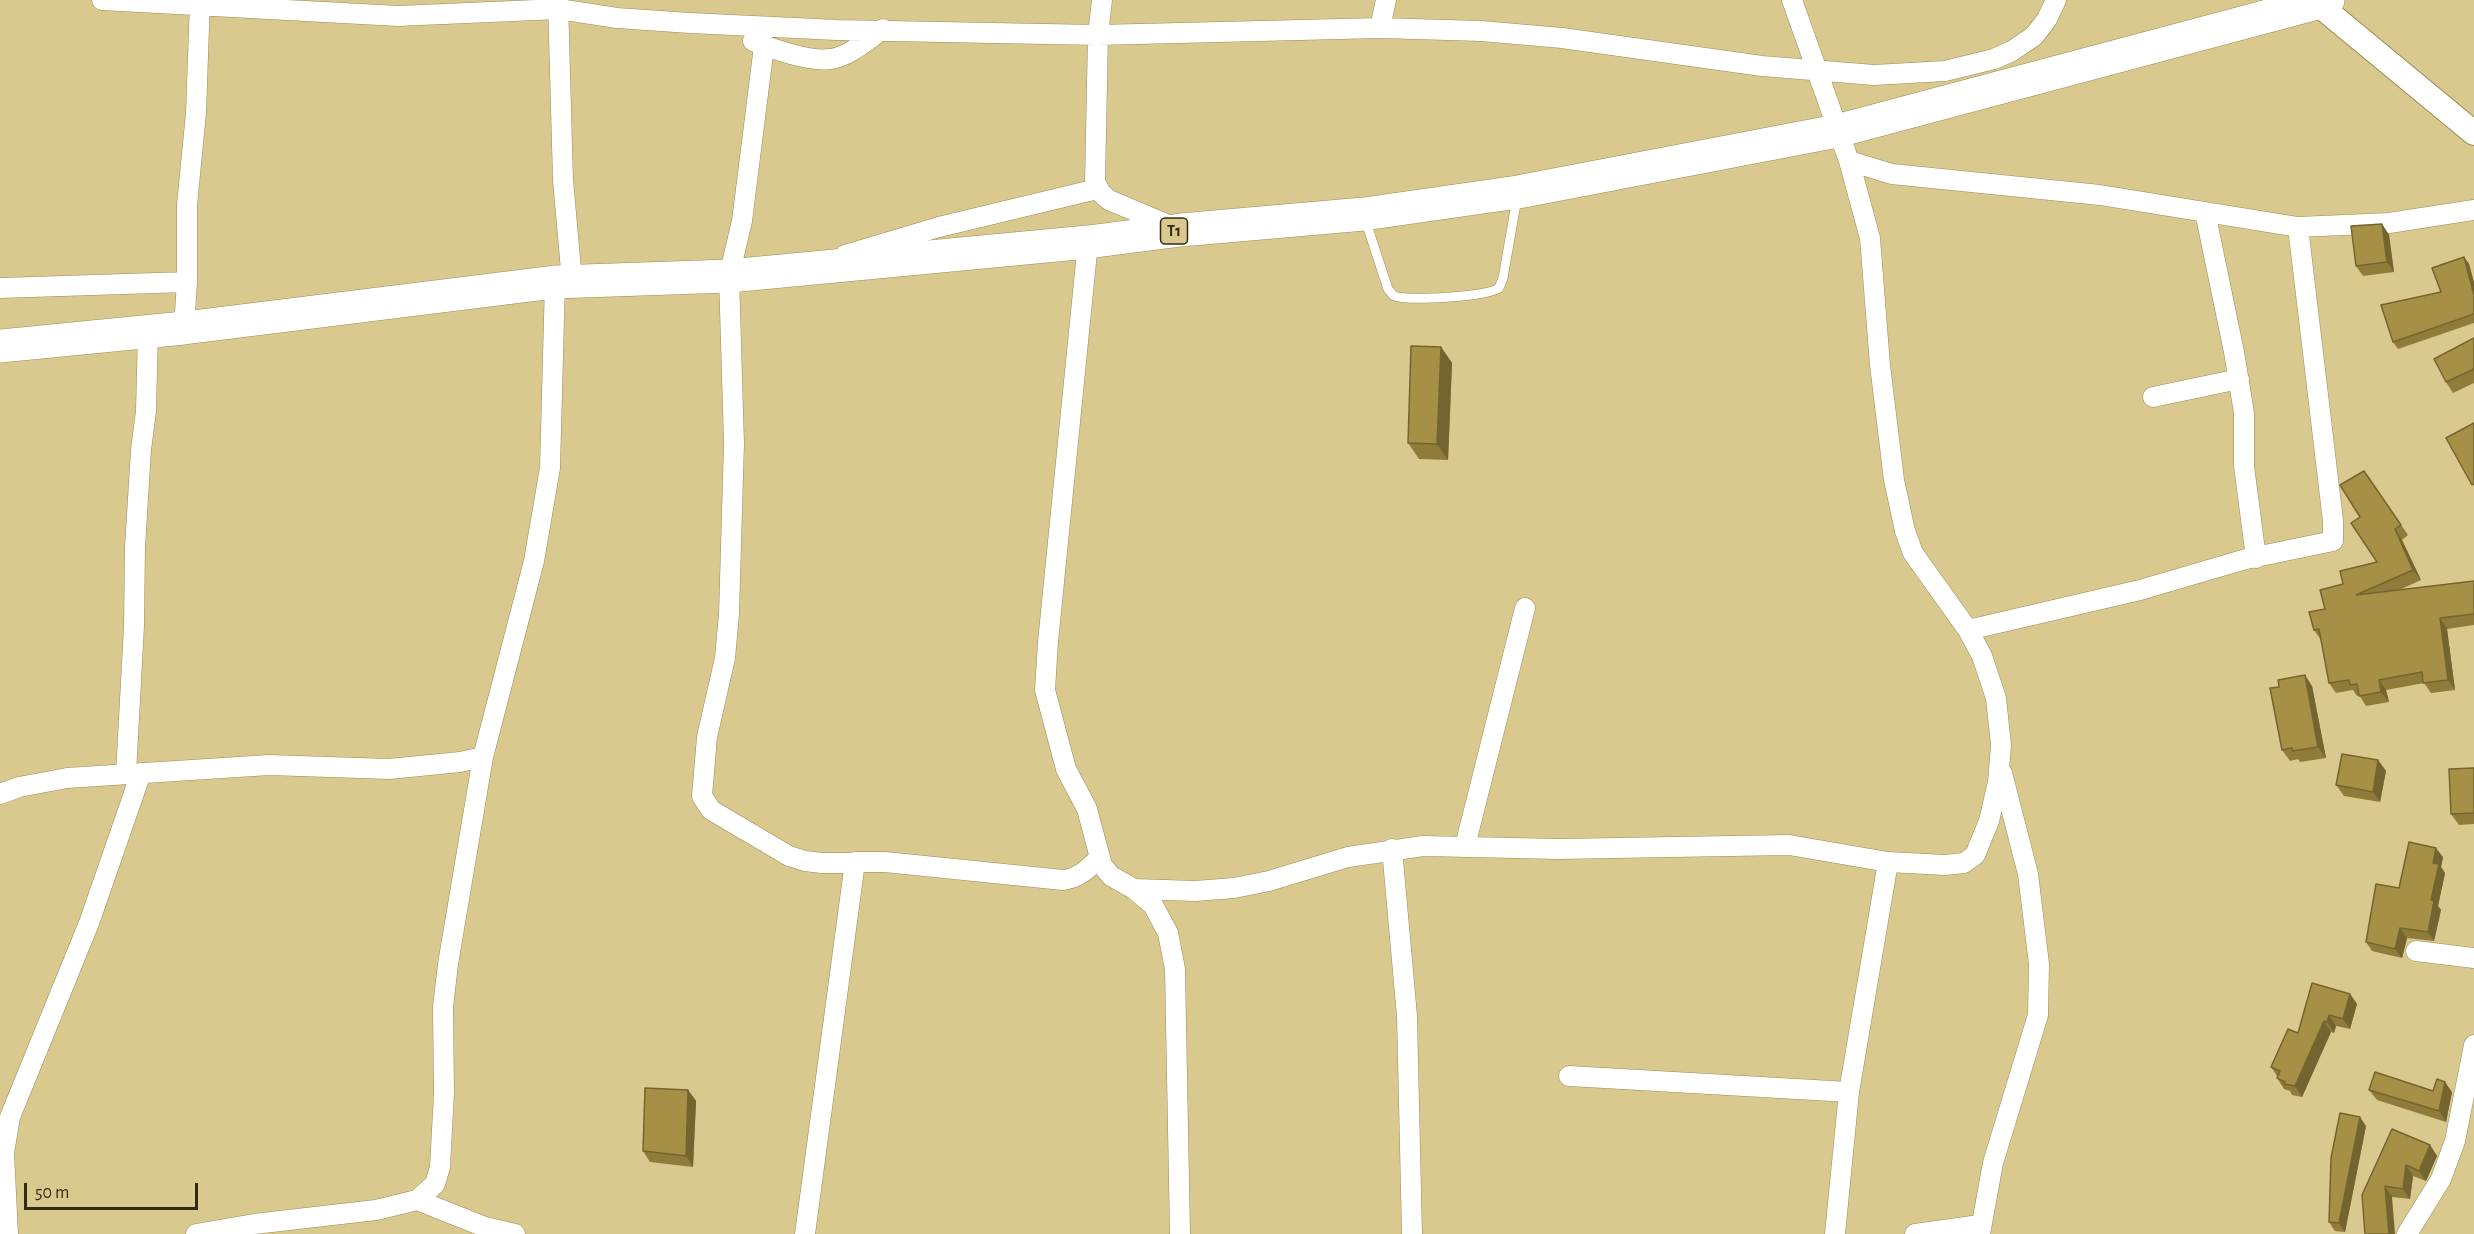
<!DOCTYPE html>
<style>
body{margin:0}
#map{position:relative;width:2474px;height:1234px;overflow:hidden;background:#dac98e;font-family:"Alegreya Sans",sans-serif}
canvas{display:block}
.scale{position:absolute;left:24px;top:1183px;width:174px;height:27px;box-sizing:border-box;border:3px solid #322b13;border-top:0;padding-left:8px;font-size:18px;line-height:21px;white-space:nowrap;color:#322b13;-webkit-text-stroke:4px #dac98e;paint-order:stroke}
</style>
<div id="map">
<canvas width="2474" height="1234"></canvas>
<div class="scale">50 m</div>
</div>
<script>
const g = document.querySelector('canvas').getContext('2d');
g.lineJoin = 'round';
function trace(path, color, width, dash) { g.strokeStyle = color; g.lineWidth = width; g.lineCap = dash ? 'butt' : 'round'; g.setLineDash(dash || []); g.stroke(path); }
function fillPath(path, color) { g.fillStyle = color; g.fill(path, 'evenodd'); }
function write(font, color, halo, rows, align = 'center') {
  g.font = font + ' "Alegreya Sans",sans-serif'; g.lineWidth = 4.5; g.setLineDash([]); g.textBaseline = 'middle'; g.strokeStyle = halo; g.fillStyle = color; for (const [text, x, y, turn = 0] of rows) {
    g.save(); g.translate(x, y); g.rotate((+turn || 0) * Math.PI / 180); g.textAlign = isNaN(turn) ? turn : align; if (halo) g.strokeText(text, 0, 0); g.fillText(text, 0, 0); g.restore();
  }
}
const service = new Path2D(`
 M 1365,219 L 1388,289 L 1394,296 C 1410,301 1485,297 1499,288 L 1503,278 L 1517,198`);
const minor = new Path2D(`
 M 102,0 L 398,16 L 559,9 L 617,18 L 690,23 L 837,30 L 1098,35 L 1380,28 L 1481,31 L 1562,38 L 1762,66 L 1874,75 L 1945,71 L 1994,59 L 2012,51 L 2034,36 L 2047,19 L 2056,0
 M 558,0 L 563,180 L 572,281
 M 1102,0 L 1098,35 L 1095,182 L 1101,193 L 1109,200 L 1173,227
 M 1380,28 L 1386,0
 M 753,41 C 772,49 810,62 830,59 C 849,57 868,39 883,29
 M 764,46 L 742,221 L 729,276 L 734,443 L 729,614 L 725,658 L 707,737 L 702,796 L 711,810 L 789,856 L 805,861 L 822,863 L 855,863
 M 1849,161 L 1892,174 L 2100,195 L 2298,227 L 2389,223 L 2474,210
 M 2205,212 L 2234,352 L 2244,413 L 2244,466 L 2256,558
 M 1088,242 L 1048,642 L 1045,690 L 1066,769 L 1087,809 L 1102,865 L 1111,876 L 1134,889 L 1153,905 L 1168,933 L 1175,969 L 1180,1234
 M 845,255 L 939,227 L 1097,189
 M 0,288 L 187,282
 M 184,328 L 187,282 L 187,205 L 196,113 L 200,0
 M 2153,397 L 2239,379
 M 1968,630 L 2140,590 L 2246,559 L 2333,541 L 2333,521 L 2298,227
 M 126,774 L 134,626 L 135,547 L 141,450 L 146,411 L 148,332
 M 0,794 L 19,787 L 67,778 L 269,765 L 389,769 L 460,762 L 483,757
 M 1465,846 L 1525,608
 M 1392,849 L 1407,1016 L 1412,1234
 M 1134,889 L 1195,891 L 1234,888 L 1269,881 L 1348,857 L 1423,846 L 1559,849 L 1789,845 L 1888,862 L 1945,865 L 1964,863 L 1975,855 L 1989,821 L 1998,782 L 2001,745 L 1996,698 L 1982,656 L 1968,630 L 1913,553 L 1905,531 L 1894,480 L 1880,365 L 1870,238 L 1849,161 L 1792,0
 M 2416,951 L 2474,958
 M 1569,1076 L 1849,1092
 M 417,1200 L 485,1227 L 515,1234
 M 8,1234 L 4,1153 L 10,1117 L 89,923 L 141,773
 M 196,1234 L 254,1224 L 376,1210 L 417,1200 L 435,1184 L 440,1167 L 444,1093 L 443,1007 L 448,964 L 483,757 L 534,561 L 550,468 L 555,282
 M 805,1234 L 855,862 L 885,862 L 1063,880 C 1079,878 1088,869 1099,858
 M 1835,1234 L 1849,1092 L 1888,862
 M 1915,1234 L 1980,1225
 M 1980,1234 L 1993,1163 L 2038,1015 L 2039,964 L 2028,874 L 2002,773
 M 2407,1234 L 2441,1179 L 2455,1141 L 2474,1045`);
const tertiary = new Path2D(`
 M 2318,4 L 2474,133`);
const trunk = new Path2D(`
 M 0,346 L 184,328 L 555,282 L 729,276 L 1088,242 L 1181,230 L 1364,214 L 1518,192 L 1837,131 L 2328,0`);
const wall = new Path2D(`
 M 2382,224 L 2389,235 L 2394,272 L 2363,276 L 2356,266 Z
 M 2464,257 L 2469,264 L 2474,283 L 2474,323 L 2398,349 L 2393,342 L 2441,292 Z
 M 2474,338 L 2474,383 L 2453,393 L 2446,382 Z
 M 1441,347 L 1452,363 L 1448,460 L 1419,459 L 1408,443 Z
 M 2364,471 L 2408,535 L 2402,540 L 2421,580 L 2399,590 L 2474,581 L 2474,625 L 2447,629 L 2455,690 L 2431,693 L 2424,683 L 2386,690 L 2389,702 L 2366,706 L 2359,695 L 2357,696 L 2353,690 L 2336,693 L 2329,683 L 2321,640 L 2314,630 L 2325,609 L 2343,584 L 2377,562 L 2360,517 Z
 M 2312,686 L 2326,758 L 2300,762 L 2298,759 L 2290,761 L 2282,750 Z
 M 2378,760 L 2386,771 L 2380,802 L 2344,796 L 2336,785 Z
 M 2474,768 L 2474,824 L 2459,825 L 2451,814 Z
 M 2443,857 L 2441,867 L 2445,873 L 2438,906 L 2441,910 L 2434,941 L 2407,938 L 2402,958 L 2372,951 L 2366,942 L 2399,888 Z
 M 2350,994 L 2357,1004 L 2350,1029 L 2336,1026 L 2334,1033 L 2331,1032 L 2302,1097 L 2292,1095 L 2290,1091 L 2284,1089 L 2277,1078 L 2277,1076 L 2271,1067 L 2298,1033 Z
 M 688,1090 L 696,1101 L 693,1167 L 650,1162 L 643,1151 Z
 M 2369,1090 L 2433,1091 L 2452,1092 L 2446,1122 L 2377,1100 Z
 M 2366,1126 L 2345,1232 L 2335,1231 L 2329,1222 Z
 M 2392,1129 L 2430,1145 L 2437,1156 L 2426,1181 L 2413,1176 L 2410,1199 L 2392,1197 L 2365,1234 Z`);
const shadedWall = new Path2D(`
 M 2382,224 L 2389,235 L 2394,272 L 2387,262 Z
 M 2464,257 L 2469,264 L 2474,283 L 2474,295 Z
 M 1441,347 L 1452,363 L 1448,460 L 1437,444 Z
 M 2395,529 L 2402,540 L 2421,580 L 2413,570 Z
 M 2440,618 L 2447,629 L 2455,690 L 2448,680 Z
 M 2305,675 L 2312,686 L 2326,758 L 2318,747 Z
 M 2379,680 L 2386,690 L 2389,702 L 2381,692 Z
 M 2378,760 L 2386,771 L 2380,802 L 2373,792 Z
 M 2436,848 L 2443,857 L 2441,867 L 2445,873 L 2438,906 L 2441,910 L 2434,941 L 2428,932 L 2431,900 L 2433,863 Z
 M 2400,928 L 2407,938 L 2402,958 L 2395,949 Z
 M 2350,994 L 2357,1004 L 2350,1029 L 2343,1019 Z
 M 2329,1015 L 2336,1026 L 2334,1033 L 2327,1022 Z
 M 2324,1021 L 2331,1032 L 2302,1097 L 2295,1086 Z
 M 2445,1082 L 2452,1092 L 2446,1122 L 2439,1111 Z
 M 688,1090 L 696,1101 L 693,1167 L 686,1156 Z
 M 2360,1117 L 2366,1126 L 2345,1232 L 2339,1223 Z
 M 2430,1145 L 2437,1156 L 2426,1181 L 2419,1171 Z
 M 2406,1165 L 2413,1176 L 2410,1199 L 2403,1189 Z
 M 2385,1186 L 2392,1197 L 2395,1234 L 2389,1234 Z`);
const building = new Path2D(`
 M 2382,224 L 2387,262 L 2356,266 L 2351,226 Z
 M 2464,257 L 2474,295 L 2474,314 L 2393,342 L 2381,305 L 2441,292 L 2432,268 Z
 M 2474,338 L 2474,371 L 2474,369 L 2446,382 L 2434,359 Z
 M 1411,346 L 1441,347 L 1437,444 L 1408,443 Z
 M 2474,423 L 2474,484 L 2472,485 L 2446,438 Z
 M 2364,471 L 2401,525 L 2395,529 L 2413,570 L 2356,595 L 2474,581 L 2474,614 L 2440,618 L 2448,680 L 2423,683 L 2422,672 L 2379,680 L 2381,692 L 2359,696 L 2357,684 L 2350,685 L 2349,680 L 2329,683 L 2319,629 L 2314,630 L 2309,612 L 2325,609 L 2320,590 L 2343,584 L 2340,571 L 2377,562 L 2351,523 L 2360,517 L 2340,485 Z
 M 2305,675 L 2318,747 L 2293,751 L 2292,748 L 2282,750 L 2270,688 L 2279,687 L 2278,680 Z
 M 2342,754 L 2378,760 L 2373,792 L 2336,785 Z
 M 2474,768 L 2474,813 L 2451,814 L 2449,769 Z
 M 2409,842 L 2436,848 L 2433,863 L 2439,864 L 2431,900 L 2434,901 L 2428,932 L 2400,928 L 2395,949 L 2366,942 L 2376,884 L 2399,888 Z
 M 2312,983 L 2350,994 L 2343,1019 L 2329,1015 L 2327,1022 L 2324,1021 L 2295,1086 L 2284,1084 L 2285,1082 L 2277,1078 L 2280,1071 L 2271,1067 L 2288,1029 L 2298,1033 Z
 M 2375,1072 L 2433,1091 L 2437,1079 L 2445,1082 L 2439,1111 L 2369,1090 Z
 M 645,1088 L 688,1090 L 686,1156 L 643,1151 Z
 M 2340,1113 L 2360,1117 L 2339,1223 L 2329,1222 L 2331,1158 Z
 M 2392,1129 L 2430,1145 L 2419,1171 L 2406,1165 L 2403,1189 L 2385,1186 L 2389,1234 L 2365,1234 L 2362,1195 Z`);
const shields = [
 [1174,231,27]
];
const shieldNames = [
 ["T1",1174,231]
];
trace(service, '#9b8a51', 10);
trace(minor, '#9b8a51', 21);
trace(tertiary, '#9b8a51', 26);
trace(trunk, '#9b8a51', 34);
trace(service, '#fff', 9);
trace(minor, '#fff', 20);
trace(tertiary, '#fff', 24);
trace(trunk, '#fff', 33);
fillPath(wall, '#8f7c3b');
fillPath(shadedWall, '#746530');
fillPath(building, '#a69045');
trace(building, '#746530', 1.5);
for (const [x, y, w] of shields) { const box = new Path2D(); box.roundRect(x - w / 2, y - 13, w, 26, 4.5); g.fillStyle = '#dac98e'; g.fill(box); trace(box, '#322b13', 1.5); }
write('bold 16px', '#322b13', null, shieldNames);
</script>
